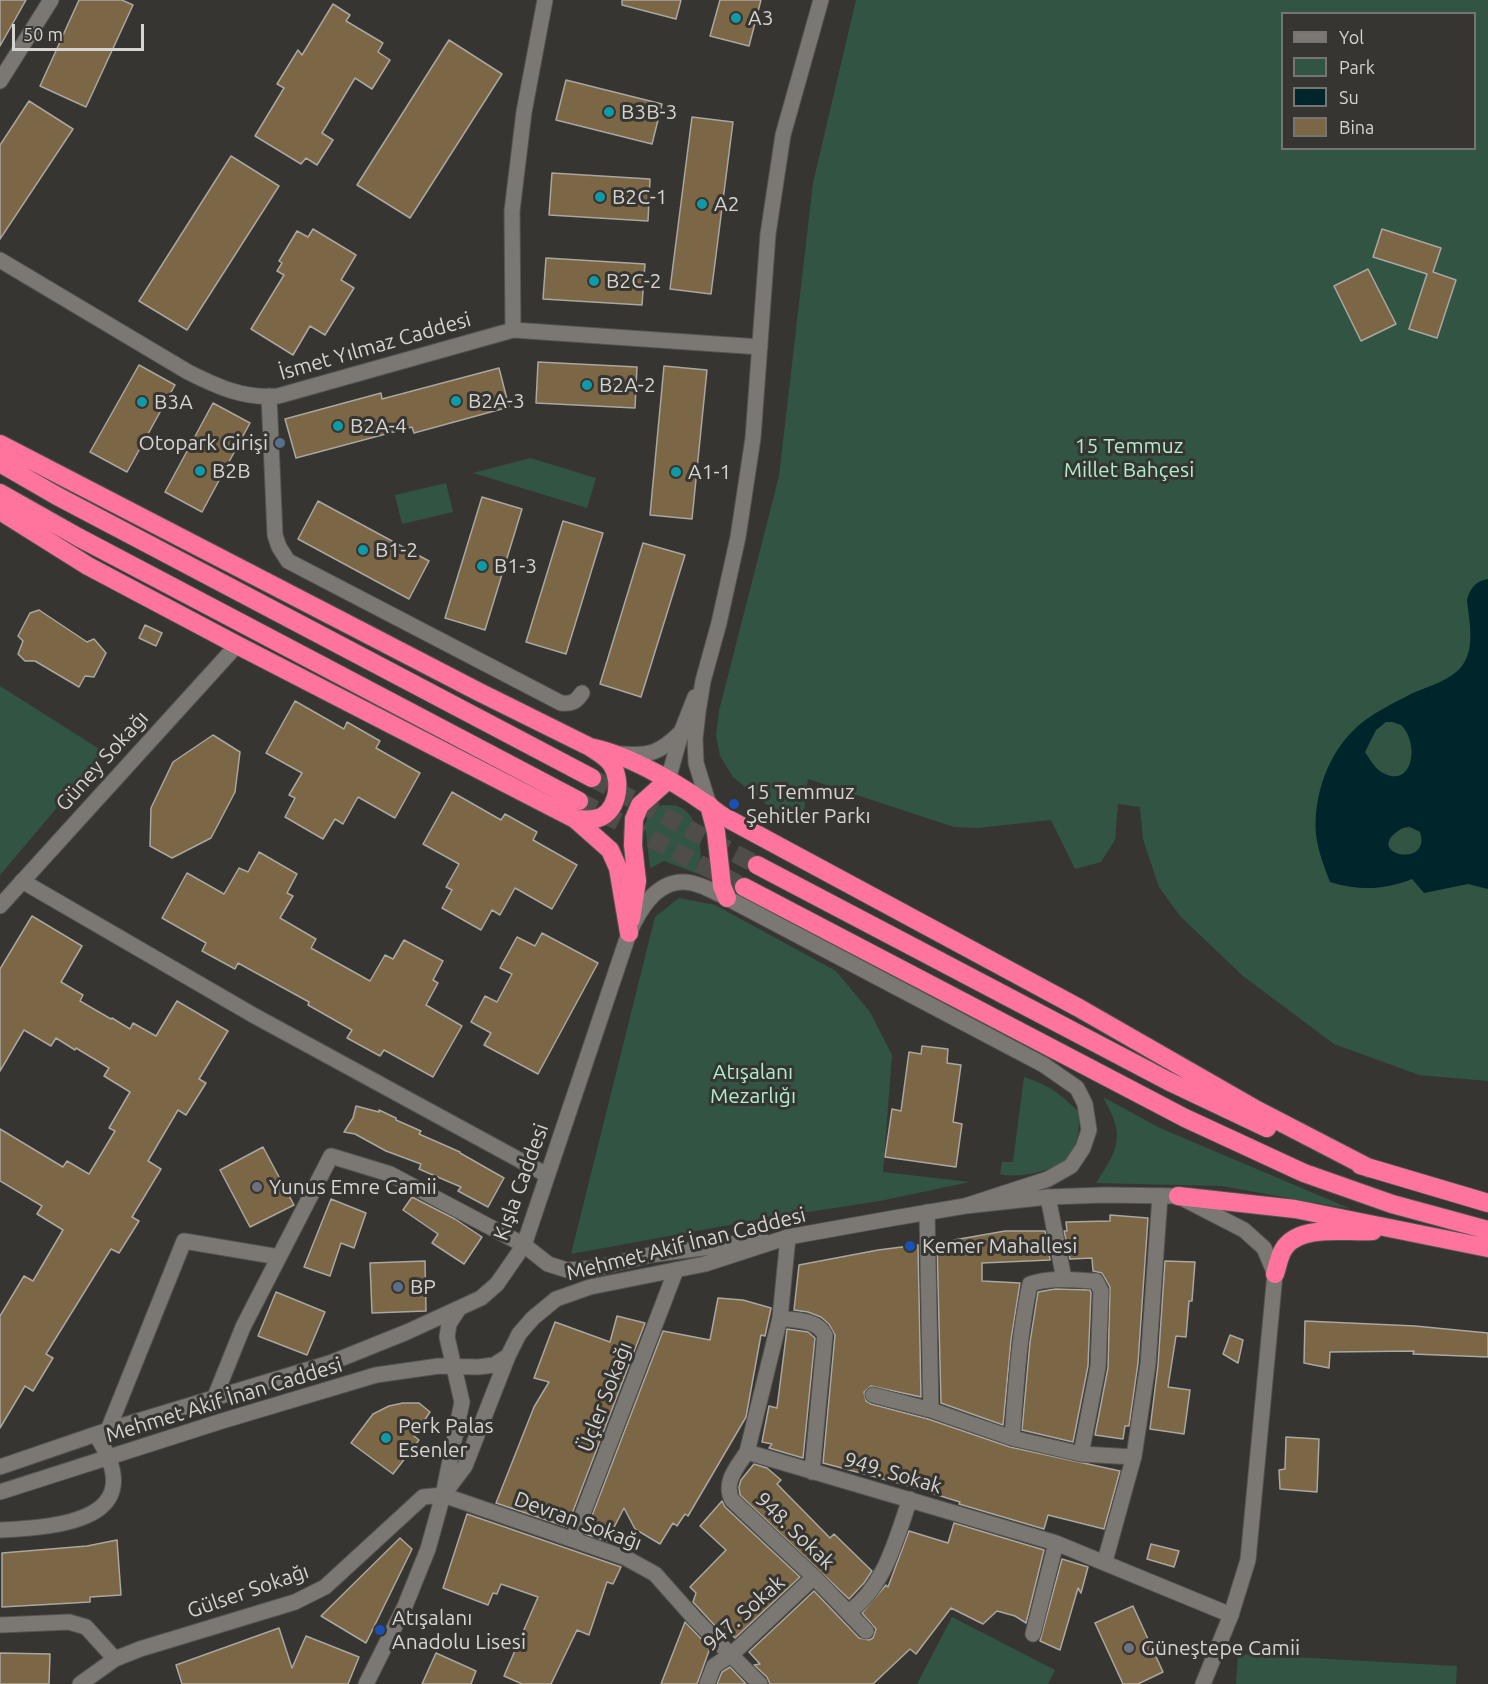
<!DOCTYPE html>
<meta charset="utf-8">
<style>
body{margin:0}
#map{position:relative;width:1488px;height:1684px;overflow:hidden;background:#373531;font-family:Ubuntu,sans-serif}
canvas{display:block}
.legend{position:absolute;left:1281px;top:12px;width:195px;height:138px;box-sizing:border-box;background:#373531;border:2px solid #767571;margin:0;padding:8px 10px;list-style:none;font-size:18px;color:#d5d4d1}
.legend li{display:flex;align-items:center;gap:12px;height:30px}
.legend b{width:30px;border:2px solid #767571}
.scale{position:absolute;left:12px;top:24px;width:132px;height:27px;box-sizing:border-box;border:3px solid #d5d4d1;border-top:0;padding-left:8px;font-size:18px;line-height:21px;white-space:nowrap;color:#d5d4d1;-webkit-text-stroke:4px #373531;paint-order:stroke}
</style>
<div id="map">
<canvas width="1488" height="1684"></canvas>
<ul class="legend">
<li><b style="height:8px;background:#7b7873"></b>Yol</li>
<li><b style="height:16px;background:#315542"></b>Park</li>
<li><b style="height:16px;background:#00252a"></b>Su</li>
<li><b style="height:16px;background:#7b6645"></b>Bina</li>
</ul>
<div class="scale">50 m</div>
</div>
<script>
const g = document.querySelector('canvas').getContext('2d');
g.lineJoin = 'round';
function fillPath(path, color) { g.fillStyle = color; g.fill(path, 'evenodd'); }
function trace(path, color, width, dash) { g.strokeStyle = color; g.lineWidth = width; g.lineCap = dash ? 'butt' : 'round'; g.setLineDash(dash || []); g.stroke(path); }
function write(font, color, halo, rows, align = 'center') {
  g.font = font + ' Ubuntu,sans-serif'; g.lineWidth = 6; g.setLineDash([]); g.textBaseline = 'middle'; g.strokeStyle = halo; g.fillStyle = color; for (const [text, x, y, turn = 0] of rows) {
    g.save(); g.translate(x, y); g.rotate((+turn || 0) * Math.PI / 180); g.textAlign = isNaN(turn) ? turn : align; if (halo) g.strokeText(text, 0, 0); g.fillText(text, 0, 0); g.restore();
  }
}
const green = new Path2D(`
 M 856,0 L 1488,0 L 1488,1081 L 1419,1075 L 1334,1044 L 1243,976 L 1180,916 L 1159,887 L 1143,839 L 1140,807 L 1118,804 L 1115,840 L 1101,862 L 1075,869 L 1051,820 L 977,828 L 954,827 L 808,779 L 803,821 L 767,805 L 733,777 L 720,756 L 716,736 L 719,711 L 779,476 L 813,183 ZM 1282,14 L 1474,14 L 1474,148 L 1282,148 Z
 M 530,458 L 596,478 L 587,508 L 473,473 Z
 M 446,483 L 453,512 L 402,524 L 395,495 Z
 M 0,686 L 104,752 L 0,875 Z
 M 662,805 C 667,805 672,805 677,806 C 702,814 701,855 701,875 L 664,861 L 650,868 L 645,825 L 649,811 Z
 M 679,898 L 715,905 L 836,971 L 870,1012 L 892,1055 L 883,1172 L 970,1182 L 880,1201 L 762,1219 L 571,1254 L 655,917 Z
 M 1024,1077 C 1051,1086 1059,1093 1079,1112 C 1079,1125 1079,1138 1073,1150 C 1062,1171 1020,1179 1000,1174 L 1002,1162 L 1013,1162 Z
 M 1103,1097 L 1160,1128 L 1351,1209 L 1221,1186 L 1096,1183 C 1120,1146 1125,1136 1103,1097 Z
 M 952,1617 L 1055,1670 L 1048,1684 L 917,1684 Z
 M 1238,1654 L 1457,1666 L 1456,1684 L 1236,1684 Z`);
const water = new Path2D(`
 M 1488,579 L 1488,889 L 1468,884 L 1424,893 L 1412,879 C 1384,890 1359,891 1330,882 C 1324,866 1318,851 1316,834 C 1313,795 1329,751 1358,726 C 1373,713 1392,704 1409,695 C 1427,686 1453,681 1464,663 C 1475,645 1469,620 1467,600 C 1470,588 1476,581 1488,579 ZM 1386,722 L 1392,722 L 1401,725 C 1420,743 1413,789 1383,773 C 1375,769 1370,759 1365,752 L 1376,730 ZM 1410,827 L 1420,832 C 1431,867 1372,856 1393,835 C 1399,830 1402,827 1410,827 Z`);
const building = new Path2D(`
 M 0,0 L 26,0 L 0,46 Z
 M 79,0 L 122,0 L 133,5 L 86,107 L 40,86 Z
 M 622,0 L 681,0 L 676,19 L 622,5 Z
 M 720,0 L 761,0 L 749,46 L 710,36 Z
 M 333,4 L 350,15 L 346,21 L 383,43 L 378,52 L 390,60 L 372,89 L 355,78 L 322,133 L 333,140 L 317,165 L 306,158 L 301,164 L 255,136 L 284,88 L 277,84 L 298,50 L 302,55 Z
 M 449,40 L 502,74 L 410,218 L 357,185 Z
 M 566,80 L 662,104 L 652,144 L 556,120 Z
 M 29,101 L 73,129 L 0,239 L 0,145 Z
 M 692,117 L 733,122 L 711,294 L 670,289 Z
 M 231,156 L 279,186 L 187,330 L 139,301 Z
 M 552,173 L 650,179 L 648,221 L 549,215 Z
 M 313,229 L 356,255 L 341,280 L 354,288 L 325,335 L 310,326 L 293,355 L 251,329 L 284,275 L 277,271 L 282,263 L 279,261 L 297,231 L 308,237 Z
 M 1382,229 L 1441,248 L 1433,272 L 1456,280 L 1437,338 L 1409,329 L 1427,274 L 1373,257 Z
 M 546,258 L 645,264 L 642,305 L 543,299 Z
 M 1368,269 L 1396,324 L 1361,341 L 1334,286 Z
 M 538,362 L 637,367 L 635,408 L 536,403 Z
 M 139,365 L 175,385 L 127,472 L 90,452 Z
 M 664,366 L 707,370 L 692,519 L 650,515 Z
 M 499,368 L 509,407 L 414,433 L 412,427 L 296,458 L 285,419 L 381,393 L 382,399 Z
 M 213,403 L 250,423 L 202,512 L 165,492 Z
 M 482,497 L 522,509 L 485,630 L 445,618 Z
 M 318,501 L 429,561 L 409,599 L 298,539 Z
 M 563,521 L 603,533 L 566,654 L 526,642 Z
 M 643,543 L 685,555 L 641,697 L 600,684 Z
 M 39,610 L 87,642 L 94,639 L 106,653 L 94,677 L 85,676 L 79,687 L 35,661 L 25,661 L 18,654 L 23,641 L 18,636 L 30,613 Z
 M 145,625 L 162,633 L 156,646 L 139,638 Z
 M 295,701 L 344,729 L 347,722 L 380,741 L 376,748 L 420,773 L 395,818 L 358,797 L 343,824 L 335,819 L 323,839 L 285,817 L 295,798 L 289,795 L 302,773 L 266,753 Z
 M 213,735 L 240,752 L 235,792 L 211,838 L 172,858 L 150,846 L 151,808 L 173,762 Z
 M 452,792 L 501,820 L 505,814 L 537,832 L 533,840 L 577,865 L 552,909 L 515,888 L 500,915 L 492,910 L 481,930 L 442,908 L 452,890 L 446,887 L 459,864 L 423,844 Z
 M 259,852 L 297,874 L 287,893 L 293,896 L 280,918 L 316,939 L 311,948 L 370,981 L 385,955 L 393,959 L 404,940 L 443,961 L 433,980 L 438,983 L 426,1005 L 462,1026 L 433,1077 L 384,1050 L 380,1056 L 347,1038 L 352,1030 L 308,1005 L 309,1002 L 238,963 L 235,969 L 202,951 L 206,943 L 162,918 L 187,873 L 224,894 L 239,868 L 248,872 Z
 M 32,916 L 82,946 L 61,982 L 83,995 L 80,1001 L 111,1019 L 112,1018 L 130,1029 L 133,1023 L 156,1036 L 177,1001 L 228,1031 L 199,1079 L 206,1083 L 186,1115 L 178,1110 L 148,1161 L 161,1169 L 132,1217 L 139,1221 L 119,1253 L 111,1249 L 46,1354 L 53,1358 L 33,1391 L 25,1386 L 0,1428 L 0,1316 L 24,1276 L 33,1281 L 63,1230 L 37,1214 L 42,1206 L 0,1181 L 0,1129 L 63,1167 L 67,1161 L 89,1174 L 115,1131 L 109,1128 L 130,1092 L 104,1076 L 109,1068 L 76,1048 L 75,1050 L 56,1038 L 51,1046 L 24,1030 L 0,1071 L 0,969 Z
 M 542,933 L 598,963 L 538,1074 L 484,1045 L 491,1033 L 471,1022 L 485,996 L 497,1002 L 512,974 L 500,968 L 517,937 L 535,946 Z
 M 922,1046 L 948,1049 L 947,1063 L 961,1065 L 953,1122 L 962,1124 L 956,1167 L 885,1157 L 892,1109 L 901,1111 L 909,1052 L 921,1054 Z
 M 356,1106 L 379,1112 L 379,1110 L 396,1118 L 396,1120 L 421,1131 L 419,1134 L 460,1152 L 460,1153 L 504,1178 L 488,1207 L 458,1191 L 461,1187 L 419,1169 L 421,1164 L 386,1151 L 355,1134 L 344,1132 L 353,1118 Z
 M 263,1147 L 294,1205 L 250,1227 L 220,1170 Z
 M 412,1197 L 455,1219 L 482,1237 L 464,1264 L 432,1243 L 438,1234 L 403,1210 Z
 M 331,1199 L 366,1213 L 354,1248 L 341,1243 L 330,1276 L 304,1267 Z
 M 1110,1215 L 1148,1218 L 1138,1363 L 1129,1426 L 1125,1426 L 1123,1439 L 1095,1435 L 1108,1368 L 1110,1287 L 1102,1273 L 1093,1271 L 1092,1258 L 1070,1259 L 1064,1231 L 1067,1231 L 1066,1222 L 1110,1221 Z
 M 1005,1231 L 1045,1231 L 1050,1260 L 982,1263 L 982,1281 L 1020,1283 L 1011,1340 L 1003,1425 L 941,1403 L 937,1243 Z
 M 918,1245 L 921,1397 L 871,1386 L 864,1392 L 866,1401 L 871,1404 L 928,1419 L 1010,1447 L 1120,1471 L 1104,1529 L 1048,1515 L 1044,1529 L 959,1504 L 960,1502 L 902,1484 L 823,1463 L 835,1335 L 829,1324 L 821,1317 L 808,1312 L 794,1310 L 799,1265 L 878,1250 Z
 M 425,1261 L 426,1311 L 372,1313 L 370,1263 Z
 M 1165,1261 L 1195,1262 L 1192,1301 L 1189,1301 L 1186,1337 L 1176,1336 L 1168,1387 L 1190,1390 L 1184,1434 L 1150,1429 L 1158,1365 Z
 M 1055,1289 L 1090,1290 L 1091,1293 L 1088,1366 L 1073,1442 L 1022,1430 L 1030,1342 L 1038,1292 Z
 M 276,1292 L 325,1312 L 307,1355 L 258,1336 Z
 M 718,1298 L 743,1300 L 771,1308 L 765,1336 L 761,1335 L 746,1417 L 688,1516 L 685,1514 L 677,1526 L 673,1523 L 660,1544 L 635,1529 L 624,1508 L 607,1541 L 585,1534 L 663,1331 L 710,1340 Z
 M 617,1316 L 645,1323 L 567,1527 L 496,1503 L 534,1407 L 549,1382 L 534,1378 L 555,1322 L 610,1342 Z
 M 1305,1321 L 1415,1326 L 1488,1333 L 1488,1357 L 1413,1354 L 1414,1351 L 1330,1352 L 1329,1368 L 1304,1363 Z
 M 787,1329 L 808,1332 L 815,1338 L 803,1458 L 769,1448 L 772,1444 L 762,1442 L 769,1406 L 777,1408 Z
 M 1230,1335 L 1243,1340 L 1238,1363 L 1223,1354 Z
 M 403,1403 L 419,1403 L 430,1412 L 414,1436 L 419,1440 L 393,1474 L 351,1443 L 373,1414 L 389,1406 Z
 M 1286,1437 L 1319,1439 L 1317,1492 L 1280,1489 L 1279,1470 L 1285,1469 Z
 M 754,1464 L 767,1468 L 781,1480 L 777,1484 L 830,1538 L 834,1534 L 872,1571 L 864,1583 L 849,1599 L 740,1495 L 739,1487 L 741,1480 Z
 M 722,1501 L 725,1507 L 800,1577 L 735,1638 L 721,1623 L 718,1629 L 693,1602 L 696,1593 L 690,1587 L 726,1550 L 700,1526 Z
 M 467,1514 L 621,1567 L 613,1584 L 607,1582 L 589,1635 L 577,1630 L 551,1684 L 522,1684 L 504,1676 L 538,1597 L 501,1584 L 497,1594 L 493,1593 L 488,1605 L 443,1588 Z
 M 954,1523 L 1044,1550 L 1026,1623 L 1015,1616 L 997,1611 L 983,1624 L 951,1608 L 916,1654 L 910,1649 L 873,1684 L 770,1684 L 767,1677 L 754,1665 L 760,1664 L 749,1652 L 814,1591 L 859,1638 L 869,1640 L 873,1638 L 876,1629 L 862,1613 L 886,1585 L 888,1587 L 909,1531 L 948,1543 Z
 M 400,1538 L 412,1549 L 366,1643 L 321,1616 Z
 M 117,1540 L 121,1595 L 90,1597 L 90,1602 L 2,1607 L 2,1553 L 87,1546 Z
 M 1151,1544 L 1179,1551 L 1174,1567 L 1147,1559 Z
 M 1062,1559 L 1088,1567 L 1081,1593 L 1078,1588 L 1060,1650 L 1040,1641 Z
 M 1133,1606 L 1163,1672 L 1138,1684 L 1123,1684 L 1095,1623 Z
 M 685,1622 L 710,1648 L 697,1684 L 661,1684 Z
 M 279,1628 L 292,1668 L 306,1636 L 359,1657 L 348,1684 L 182,1684 L 176,1665 Z
 M 0,1653 L 50,1654 L 49,1684 L 0,1684 Z
 M 436,1653 L 476,1671 L 471,1684 L 422,1684 Z
 M 730,1667 L 746,1684 L 717,1684 L 722,1672 Z`);
const highwayTunnel = new Path2D(`
 M 592,778 L 757,865
 M 579,801 L 744,887`);
const street = new Path2D(`
 M 0,81 L 51,0
 M 0,260 L 188,372 C 218,387 244,399 278,396 L 513,330 L 760,347
 M 513,330 L 512,211 L 524,112 L 545,0
 M 269,396 L 275,535 L 279,547 L 288,561 L 561,703 C 572,704 576,702 582,693
 M 22,881 L 253,1015 L 547,1175
 M 1048,1197 L 1064,1279
 M 927,1212 L 931,1410 L 1012,1438 L 1081,1454 L 1134,1457
 M 788,1237 L 780,1318 L 747,1452 L 1056,1543 L 1231,1615
 M 780,1318 C 796,1321 817,1319 825,1335 L 812,1472
 M 873,1395 L 931,1410
 M 214,1399 L 243,1327 L 331,1156 L 390,1174 L 524,1245
 M 108,1430 L 184,1241 L 279,1257
 M 1012,1438 C 1016,1387 1019,1334 1030,1284 C 1051,1277 1074,1280 1096,1281 L 1101,1291 L 1098,1367 L 1081,1454
 M 747,1452 C 737,1467 723,1482 732,1500 L 814,1577 L 866,1631
 M 573,1539 L 676,1270
 M 1105,1561 L 1134,1456 L 1148,1364 L 1160,1196
 M 849,1612 C 885,1586 896,1539 910,1499
 M 0,1625 L 69,1622 L 86,1627 L 115,1659
 M 1033,1634 L 1056,1543
 M 80,1684 L 115,1659 L 140,1649 L 295,1602 L 325,1587 L 423,1497 L 443,1495 L 626,1558 L 655,1574 L 695,1619 L 760,1684
 M 707,1684 L 714,1666 L 732,1654 L 814,1577`);
const secondary = new Path2D(`
 M 621,754 C 649,756 660,753 680,733
 M 668,780 L 682,730 L 695,697
 M 709,805 L 696,763 L 695,739 L 698,712 L 703,681 L 719,623 L 738,537 L 753,438 L 768,234 L 783,135 L 821,0
 M 0,906 L 237,645
 M 524,1245 L 548,1264 L 567,1270 L 597,1268 L 650,1255 L 762,1240
 M 0,1467 L 108,1430 L 330,1363 L 407,1332 L 481,1298 L 497,1284 L 524,1245 L 629,933 C 639,911 655,882 683,882 C 698,882 714,892 727,898 L 1044,1065 L 1077,1088 L 1085,1104 L 1089,1130 L 1083,1148 L 1071,1166 L 1048,1179 L 965,1206
 M 0,1492 L 222,1421 L 376,1375 L 439,1366 L 478,1367 L 494,1365 L 508,1356
 M 443,1495 L 465,1466 L 508,1356 L 519,1334 L 533,1318 L 556,1299 L 590,1287 L 705,1264 L 788,1237 L 894,1218 L 965,1206 L 1048,1197 L 1104,1195 L 1178,1196 L 1244,1230 L 1264,1248 L 1275,1274 L 1248,1560 L 1231,1615 L 1203,1684
 M 0,1530 C 61,1527 152,1520 96,1435
 M 366,1684 L 405,1606 L 428,1549 L 443,1495 L 462,1402 L 447,1337 L 449,1324 L 458,1310`);
const highway = new Path2D(`
 M 0,444 L 479,692 L 590,747 C 599,753 607,757 612,765 C 623,783 617,816 594,819 C 588,820 581,819 575,819
 M 0,463 L 57,496 L 592,778
 M 0,493 L 78,537 L 579,801
 M 0,511 L 88,566 L 237,645 L 575,819 L 610,850 L 618,868 L 629,933
 M 590,747 C 631,755 688,789 721,815 L 1079,1008 L 1257,1110 L 1369,1168
 M 709,805 L 716,832 L 722,886 L 727,898
 M 757,865 L 1168,1081 L 1267,1128
 M 744,887 L 1185,1118 L 1304,1173 L 1392,1204 L 1488,1230
 M 631,919 L 637,881 L 633,845 L 634,819 L 640,805 L 668,780
 M 1360,1165 L 1488,1203
 M 1178,1196 L 1295,1209 L 1488,1248
 M 1275,1274 C 1278,1265 1279,1255 1285,1247 C 1302,1224 1348,1233 1373,1231`);
const markers = [
 [736,18,6,"#0f9aa8"],
 [609,112,6,"#0f9aa8"],
 [600,197,6,"#0f9aa8"],
 [702,204,6,"#0f9aa8"],
 [594,281,6,"#0f9aa8"],
 [587,385,6,"#0f9aa8"],
 [456,401,6,"#0f9aa8"],
 [142,402,6,"#0f9aa8"],
 [338,426,6,"#0f9aa8"],
 [280,443,6,"#5c6f8a"],
 [200,471,6,"#0f9aa8"],
 [676,472,6,"#0f9aa8"],
 [363,550,6,"#0f9aa8"],
 [482,566,6,"#0f9aa8"],
 [734,804,6,"#1a4fb4"],
 [257,1187,6,"#6b7280"],
 [910,1246,6,"#1a4fb4"],
 [398,1287,6,"#5c6f8a"],
 [386,1438,6,"#0f9aa8"],
 [380,1630,6,"#1a4fb4"],
 [1129,1648,6,"#6b7280"]
];
const poiNames = [
 ["A3",748,18],
 ["B3B-3",621,112],
 ["B2C-1",612,197],
 ["A2",714,204],
 ["B2C-2",606,281],
 ["B2A-2",599,385],
 ["B2A-3",468,401],
 ["B3A",154,402],
 ["B2A-4",350,426],
 ["Otopark Girişi",268,443,"right"],
 ["B2B",212,471],
 ["A1-1",688,472],
 ["B1-2",375,550],
 ["B1-3",494,566],
 ["15 Temmuz",746,792],
 ["Şehitler Parkı",746,816],
 ["Yunus Emre Camii",269,1187],
 ["Kemer Mahallesi",922,1246],
 ["BP",410,1287],
 ["Perk Palas",398,1426],
 ["Esenler",398,1450],
 ["Atışalanı",392,1618],
 ["Anadolu Lisesi",392,1642],
 ["Güneştepe Camii",1141,1648]
];
const streetNames = [
 ["İsmet Yılmaz Caddesi",375,346,-16],
 ["Güney Sokağı",102,761,-48],
 ["Kışla Caddesi",521,1182,-70],
 ["Mehmet Akif İnan Caddesi",686,1244,-14],
 ["Üçler Sokağı",605,1397,-69],
 ["Mehmet Akif İnan Caddesi",224,1400,-17],
 ["949. Sokak",893,1473,16],
 ["Devran Sokağı",578,1521,20],
 ["948. Sokak",795,1531,44],
 ["Gülser Sokağı",248,1591,-19],
 ["947. Sokak",744,1613,-42]
];
const parkNames = [
 ["15 Temmuz",1129,446],
 ["Millet Bahçesi",1129,470],
 ["Atışalanı",753,1072],
 ["Mezarlığı",753,1096]
];
fillPath(green, '#315542');
fillPath(water, '#00252a');
fillPath(building, '#7b6645');
trace(building, '#aaa7a1', 1.5);
trace(highwayTunnel, '#4f4d49', 18, [18, 9]);
trace(street, '#565450', 17);
trace(secondary, '#565450', 17);
trace(highway, '#565450', 20);
trace(street, '#7b7873', 15);
trace(secondary, '#7b7873', 15);
trace(highway, '#fe749d', 18);
for (const [x, y, r, color] of markers) { const dot = new Path2D(); dot.arc(x, y, r, 0, 2 * Math.PI); g.fillStyle = color; g.fill(dot); trace(dot, '#373531', 2); }
write('21px', '#d5d4d1', '#373531', poiNames, 'left');
write('21px', '#d5d4d1', '#373531', streetNames);
write('21px', '#acefca', '#373531', parkNames);
</script>
